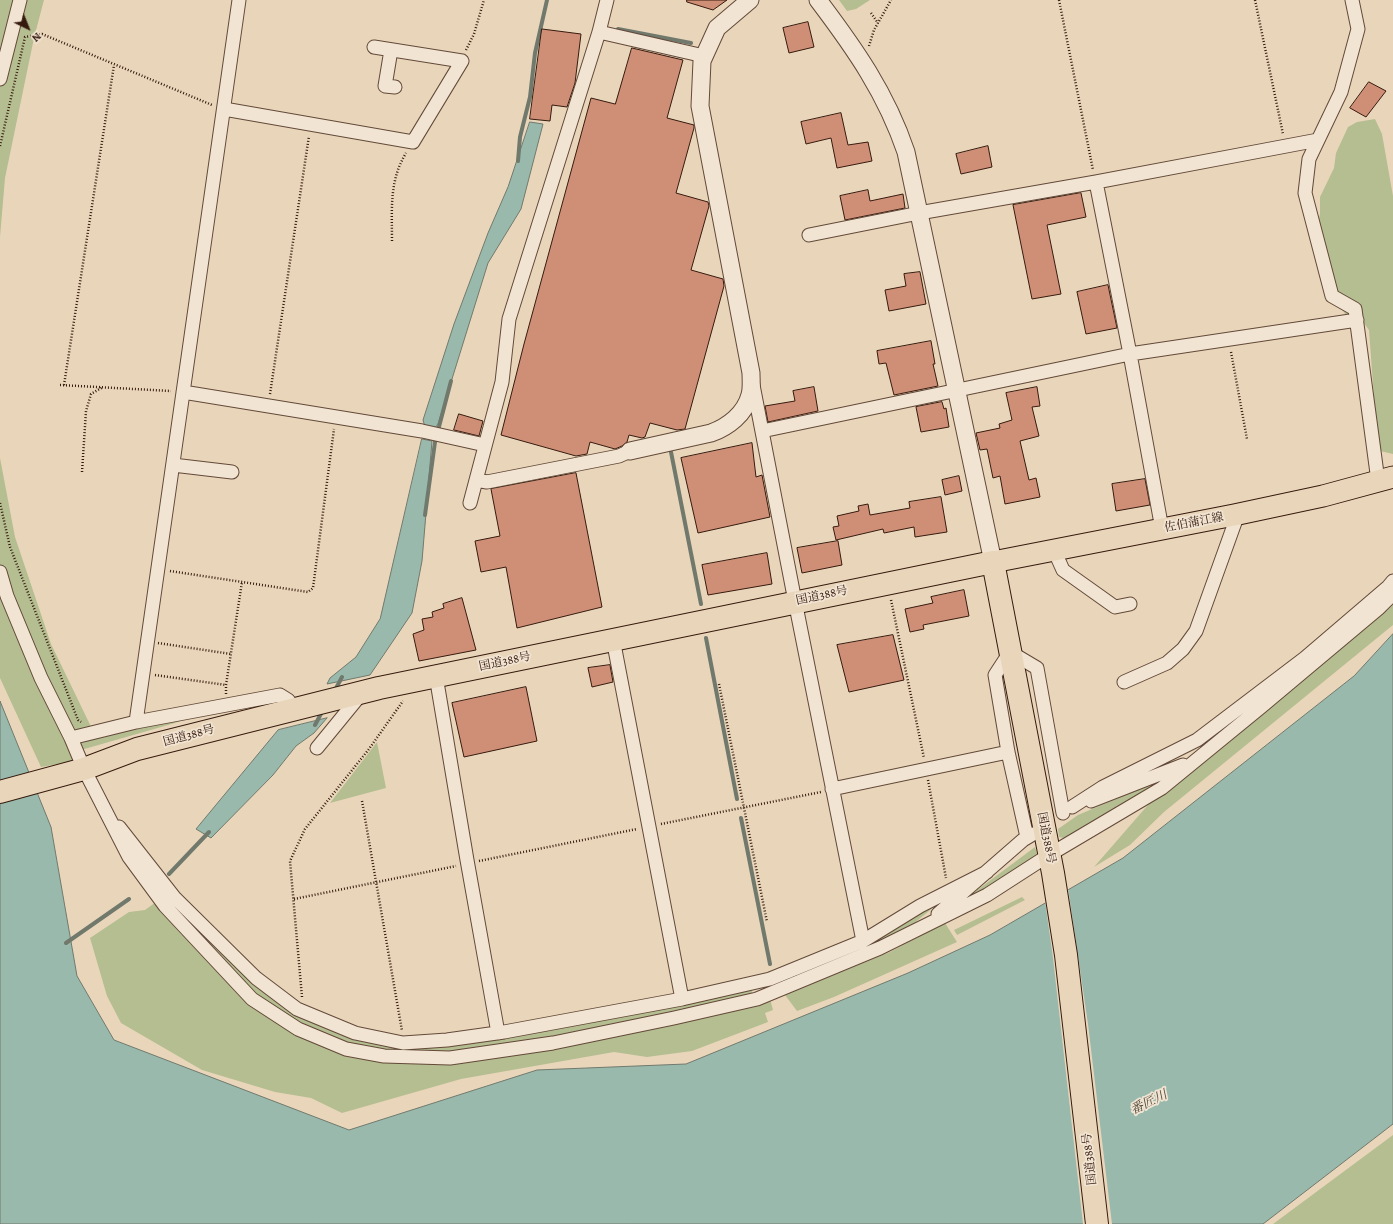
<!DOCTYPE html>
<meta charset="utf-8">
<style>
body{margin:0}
#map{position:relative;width:1393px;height:1224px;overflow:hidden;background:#e9d6ba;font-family:Alegreya,serif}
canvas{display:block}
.north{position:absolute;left:8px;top:8px;width:40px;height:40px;-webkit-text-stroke:3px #f1e4d2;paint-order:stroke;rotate:137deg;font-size:11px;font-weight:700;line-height:16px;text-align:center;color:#361a0e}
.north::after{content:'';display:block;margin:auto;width:14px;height:18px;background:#361a0e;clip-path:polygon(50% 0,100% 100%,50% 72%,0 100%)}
</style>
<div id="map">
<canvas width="1393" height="1224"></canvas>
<div class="north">N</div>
</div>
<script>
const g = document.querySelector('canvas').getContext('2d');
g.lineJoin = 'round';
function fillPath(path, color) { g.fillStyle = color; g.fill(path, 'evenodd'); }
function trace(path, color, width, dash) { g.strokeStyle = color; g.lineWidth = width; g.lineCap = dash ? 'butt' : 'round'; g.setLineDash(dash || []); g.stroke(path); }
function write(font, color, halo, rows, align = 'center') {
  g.font = font + ' Alegreya,"Noto Serif JP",serif'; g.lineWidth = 3.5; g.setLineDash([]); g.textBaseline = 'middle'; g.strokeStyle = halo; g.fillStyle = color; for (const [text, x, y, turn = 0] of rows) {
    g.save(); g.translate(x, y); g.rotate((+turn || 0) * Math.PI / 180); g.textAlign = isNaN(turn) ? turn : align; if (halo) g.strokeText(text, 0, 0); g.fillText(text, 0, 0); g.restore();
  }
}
const green = new Path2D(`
 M 0,0 L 44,0 L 34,38 L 5,178 L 0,237 Z
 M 839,0 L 870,0 L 856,9 L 847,11 Z
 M 1375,119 L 1382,134 L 1393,196 L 1393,454 L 1380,451 L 1377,440 L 1369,330 L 1363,322 L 1346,315 L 1340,307 L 1317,227 L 1320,214 L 1320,197 L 1334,168 L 1336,153 L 1348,127 L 1357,122 Z
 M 0,458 L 15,537 L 51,644 L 96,737 L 194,716 L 175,723 L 81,750 L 76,761 L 41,767 L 0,678 Z
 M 1393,597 L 1393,625 L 1164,812 L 1130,845 L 1094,867 L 1154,798 Z
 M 377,742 L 386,788 L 330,803 Z
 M 1168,777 L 1069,839 L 1059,837 L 1058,829 L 1078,815 Z
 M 1035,847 L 1038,857 L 1030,864 L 953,908 Z
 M 162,889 L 294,1009 L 399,1046 L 750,988 L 755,997 L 650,1021 L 447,1055 L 348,1047 L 300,1026 L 252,994 L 167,903 Z
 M 1022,897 L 1025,900 L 957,935 L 954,930 Z
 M 156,902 L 253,1004 L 382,1062 L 543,1050 L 699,1019 L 770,999 L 773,1010 L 765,1013 L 768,1022 L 692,1051 L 647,1057 L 614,1052 L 461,1079 L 342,1113 L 311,1098 L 275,1092 L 202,1070 L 121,1023 L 107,996 L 90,938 L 129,912 L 145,910 Z
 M 931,904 L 934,907 L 896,938 L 873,949 L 865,943 Z
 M 945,923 L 957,942 L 834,997 L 797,1011 L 785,995 L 890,952 Z
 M 1393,1135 L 1393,1224 L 1273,1224 Z`);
const water = new Path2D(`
 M 530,122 L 543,124 L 521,209 L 488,263 L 438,424 L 435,428 L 425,427 L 423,420 L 454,324 L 488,233 L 508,187 Z
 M 422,439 L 432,441 L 422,561 L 412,613 L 370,675 L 327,684 L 330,678 L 356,657 L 380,619 Z
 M 1393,634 L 1393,1124 L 1263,1224 L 0,1224 L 0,701 L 51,827 L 77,976 L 114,1040 L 349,1130 L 537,1070 L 686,1064 L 908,973 L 990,935 L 1123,858 L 1354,676 Z
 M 327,718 L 314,733 L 296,746 L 273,775 L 211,838 L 196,829 L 278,730 Z`);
const pier = new Path2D(`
 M 1068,888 L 1088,1024 L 1112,1224 L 1083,1224 L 1053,958 L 1045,901 Z`);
const stream = new Path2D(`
 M 618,29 L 691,43
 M 518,161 L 520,137 L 530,97 L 535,53 L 547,0
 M 671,452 L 701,604
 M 425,515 L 435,442 L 451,381
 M 706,638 L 737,799
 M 334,692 L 342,677
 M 315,725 L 323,710
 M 741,818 L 770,964
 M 169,874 L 209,832
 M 66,943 L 129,899`);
const building = new Path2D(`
 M 687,0 L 727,0 L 713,10 L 687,2 Z
 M 808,22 L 814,47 L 789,53 L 783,28 Z
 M 542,29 L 581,34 L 575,83 L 567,107 L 552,105 L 550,121 L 530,119 Z
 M 632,48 L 683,60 L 667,118 L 694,125 L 694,128 L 676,193 L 708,202 L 709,206 L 691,270 L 723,279 L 724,286 L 685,429 L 677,430 L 650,423 L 645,437 L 642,438 L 629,435 L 627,442 L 622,446 L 615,449 L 590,442 L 587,454 L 576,456 L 501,435 L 524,344 L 591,98 L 615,104 Z
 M 1369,82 L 1386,91 L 1366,117 L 1350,108 Z
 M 841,113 L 848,145 L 868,142 L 872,161 L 837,168 L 831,138 L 806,144 L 801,122 Z
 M 988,146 L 992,167 L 961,174 L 956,154 Z
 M 868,190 L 870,201 L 903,194 L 905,208 L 845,220 L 840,196 Z
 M 1081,193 L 1086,217 L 1047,225 L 1061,294 L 1032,299 L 1013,205 Z
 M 920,272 L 926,304 L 889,311 L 885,290 L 906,286 L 904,274 Z
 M 1108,285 L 1117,328 L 1086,334 L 1077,292 Z
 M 931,341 L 935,364 L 933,364 L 938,386 L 894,395 L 886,363 L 879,364 L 877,351 Z
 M 814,387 L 818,411 L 768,422 L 765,406 L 795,401 L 793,391 Z
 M 1037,387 L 1040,406 L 1032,407 L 1039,436 L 1020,441 L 1029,480 L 1036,478 L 1040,497 L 1005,504 L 1000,476 L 993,478 L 987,449 L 980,450 L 976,433 L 1000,428 L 999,424 L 1012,420 L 1006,393 Z
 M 942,402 L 944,409 L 946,408 L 949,427 L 921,432 L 916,407 Z
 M 459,414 L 483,421 L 479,436 L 454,430 Z
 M 752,443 L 756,477 L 762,475 L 770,517 L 698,533 L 681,458 Z
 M 576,473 L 602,607 L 517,628 L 506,567 L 481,572 L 475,541 L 500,536 L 491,489 Z
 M 959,476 L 962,491 L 945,495 L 942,480 Z
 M 1145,479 L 1150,505 L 1116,511 L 1112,484 Z
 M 941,497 L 947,532 L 915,537 L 914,527 L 884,533 L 883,529 L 836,540 L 833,527 L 839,526 L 837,516 L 859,511 L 858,506 L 868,504 L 870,515 L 910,508 L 909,502 Z
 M 838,541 L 842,565 L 802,573 L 797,548 Z
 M 767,553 L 772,584 L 708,595 L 702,565 Z
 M 964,590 L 969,616 L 923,625 L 924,629 L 910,632 L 905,609 L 933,603 L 931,597 Z
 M 462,598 L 476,650 L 419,661 L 413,634 L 424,630 L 422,619 L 433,617 L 432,612 L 444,608 L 443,604 Z
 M 893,635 L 904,680 L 849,692 L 837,645 Z
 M 610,665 L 613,682 L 592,687 L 588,668 Z
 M 526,687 L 537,741 L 464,757 L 452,703 Z`);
const path = new Path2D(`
 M 1059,0 L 1093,170
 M 1255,0 L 1283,134
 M 871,13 L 878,23
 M 869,46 L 874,30 L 891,0
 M 466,50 L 474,34 L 484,0
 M 0,146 L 25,37 L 42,34 L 212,105
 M 392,241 C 392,209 389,181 406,153
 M 1231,352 L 1247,439
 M 60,385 L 171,391
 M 64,385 L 114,65
 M 270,394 L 309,136
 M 82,472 L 86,411 L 91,394 L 103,387
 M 0,503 L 10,547 L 78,720 L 81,722
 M 170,571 L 308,592 L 313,588 L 334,429
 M 891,600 L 924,758
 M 158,643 L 231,654
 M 155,675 L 226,685
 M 719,684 L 767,922
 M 226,694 L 226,685 L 242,582
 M 928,780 L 946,878
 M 362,801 L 402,1031
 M 661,824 L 821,792
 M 479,861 L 637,829
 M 294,899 L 456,866
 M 302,997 L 290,861 L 305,829 L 369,749 L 403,701`);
const minor = new Path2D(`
 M 1352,0 L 1358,29 L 1341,92 L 1309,159 L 1305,193 L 1332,296 L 1355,309 L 1378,481
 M 599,32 L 704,56
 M 391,50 L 385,86 L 395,87
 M 0,79 L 20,0
 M 224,109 L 413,142 L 462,61 L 374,47
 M 1096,182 L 1130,354 L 1162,529
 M 809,235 L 919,213 L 1096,182 L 1318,140
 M 753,385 L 793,591 L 863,941
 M 183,392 L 422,431 L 485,445
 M 762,431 L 1130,354 L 1357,320
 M 173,465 L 232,472
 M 476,480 L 487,482 L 619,456 L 630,451
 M 470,503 L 502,382 L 509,319 L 599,32 L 607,0
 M 1054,550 L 1063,570 L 1115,607 L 1130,604
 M 0,572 L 7,596 L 41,678 L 71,738 L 84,769 L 129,857 L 165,906 L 252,999 L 298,1029 L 346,1049 L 384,1056 L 450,1058 L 553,1043 L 674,1018 L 757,999 L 880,948 L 987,895 L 1049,855 L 1162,788 L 1261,707 L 1379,608 L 1393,594
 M 613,639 L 682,999
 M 436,676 L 467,860 L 498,1033
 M 1124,682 L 1167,663 L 1183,649 L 1196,631 L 1238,514
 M 136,722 L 239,0
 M 71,738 L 136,722 L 280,695 L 288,700 L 294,708
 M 317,748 L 362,693
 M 832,789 L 1008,752
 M 1091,801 L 1183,765
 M 1072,807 L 1103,787 L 1197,740 L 1305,658 L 1388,587 L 1393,581
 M 119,827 L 174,897 L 256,978 L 297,1009 L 355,1033 L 403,1043 L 447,1040 L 504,1032 L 682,999 L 770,979 L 863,941 L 920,906 L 987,872
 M 1027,837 L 1008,752 L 995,675 L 1010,652 L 1037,668 L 1063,813
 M 938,914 L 1023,840 L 1033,834`);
const tertiary = new Path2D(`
 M 818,0 C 855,49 886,93 906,152 L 993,562
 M 630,451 L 711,433 C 728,427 745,414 750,395 C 752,388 751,380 751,373 L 700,106 L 702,61 L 717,28 L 750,0`);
const primary = new Path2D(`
 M 993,562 L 1234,515 L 1323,496 L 1393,477`);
const trunk = new Path2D(`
 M 0,792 L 84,769 L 137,749 L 379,688 L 993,562 L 1053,873 L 1066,955 L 1097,1224`);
const streetNames = [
 ["佐伯蒲江線",1194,523,-11],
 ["国道388号",822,596,-12],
 ["国道388号",505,662,-12],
 ["国道388号",189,736,-15],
 ["国道388号",1046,838,79],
 ["国道388号",1090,1159,-96]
];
const waterNames = [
 ["番匠川",1149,1103,-26]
];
fillPath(green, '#b5be91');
fillPath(water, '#98b9ac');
trace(water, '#71796d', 1);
fillPath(pier, '#e9d6ba');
trace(stream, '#71796d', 4);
fillPath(building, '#cf8e76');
trace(building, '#361a0e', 1);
trace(minor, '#634939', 15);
trace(tertiary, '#634939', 19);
trace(primary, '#361a0e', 23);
trace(trunk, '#361a0e', 24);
trace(path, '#361a0e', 2.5, [1, 2]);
trace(minor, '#f1e4d2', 13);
trace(tertiary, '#f1e4d2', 17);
trace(primary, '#e9d6ba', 21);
trace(trunk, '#e9d6ba', 22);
write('12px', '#361a0e', '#f1e4d2', streetNames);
write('italic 13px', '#534a3d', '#f1e4d2', waterNames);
</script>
